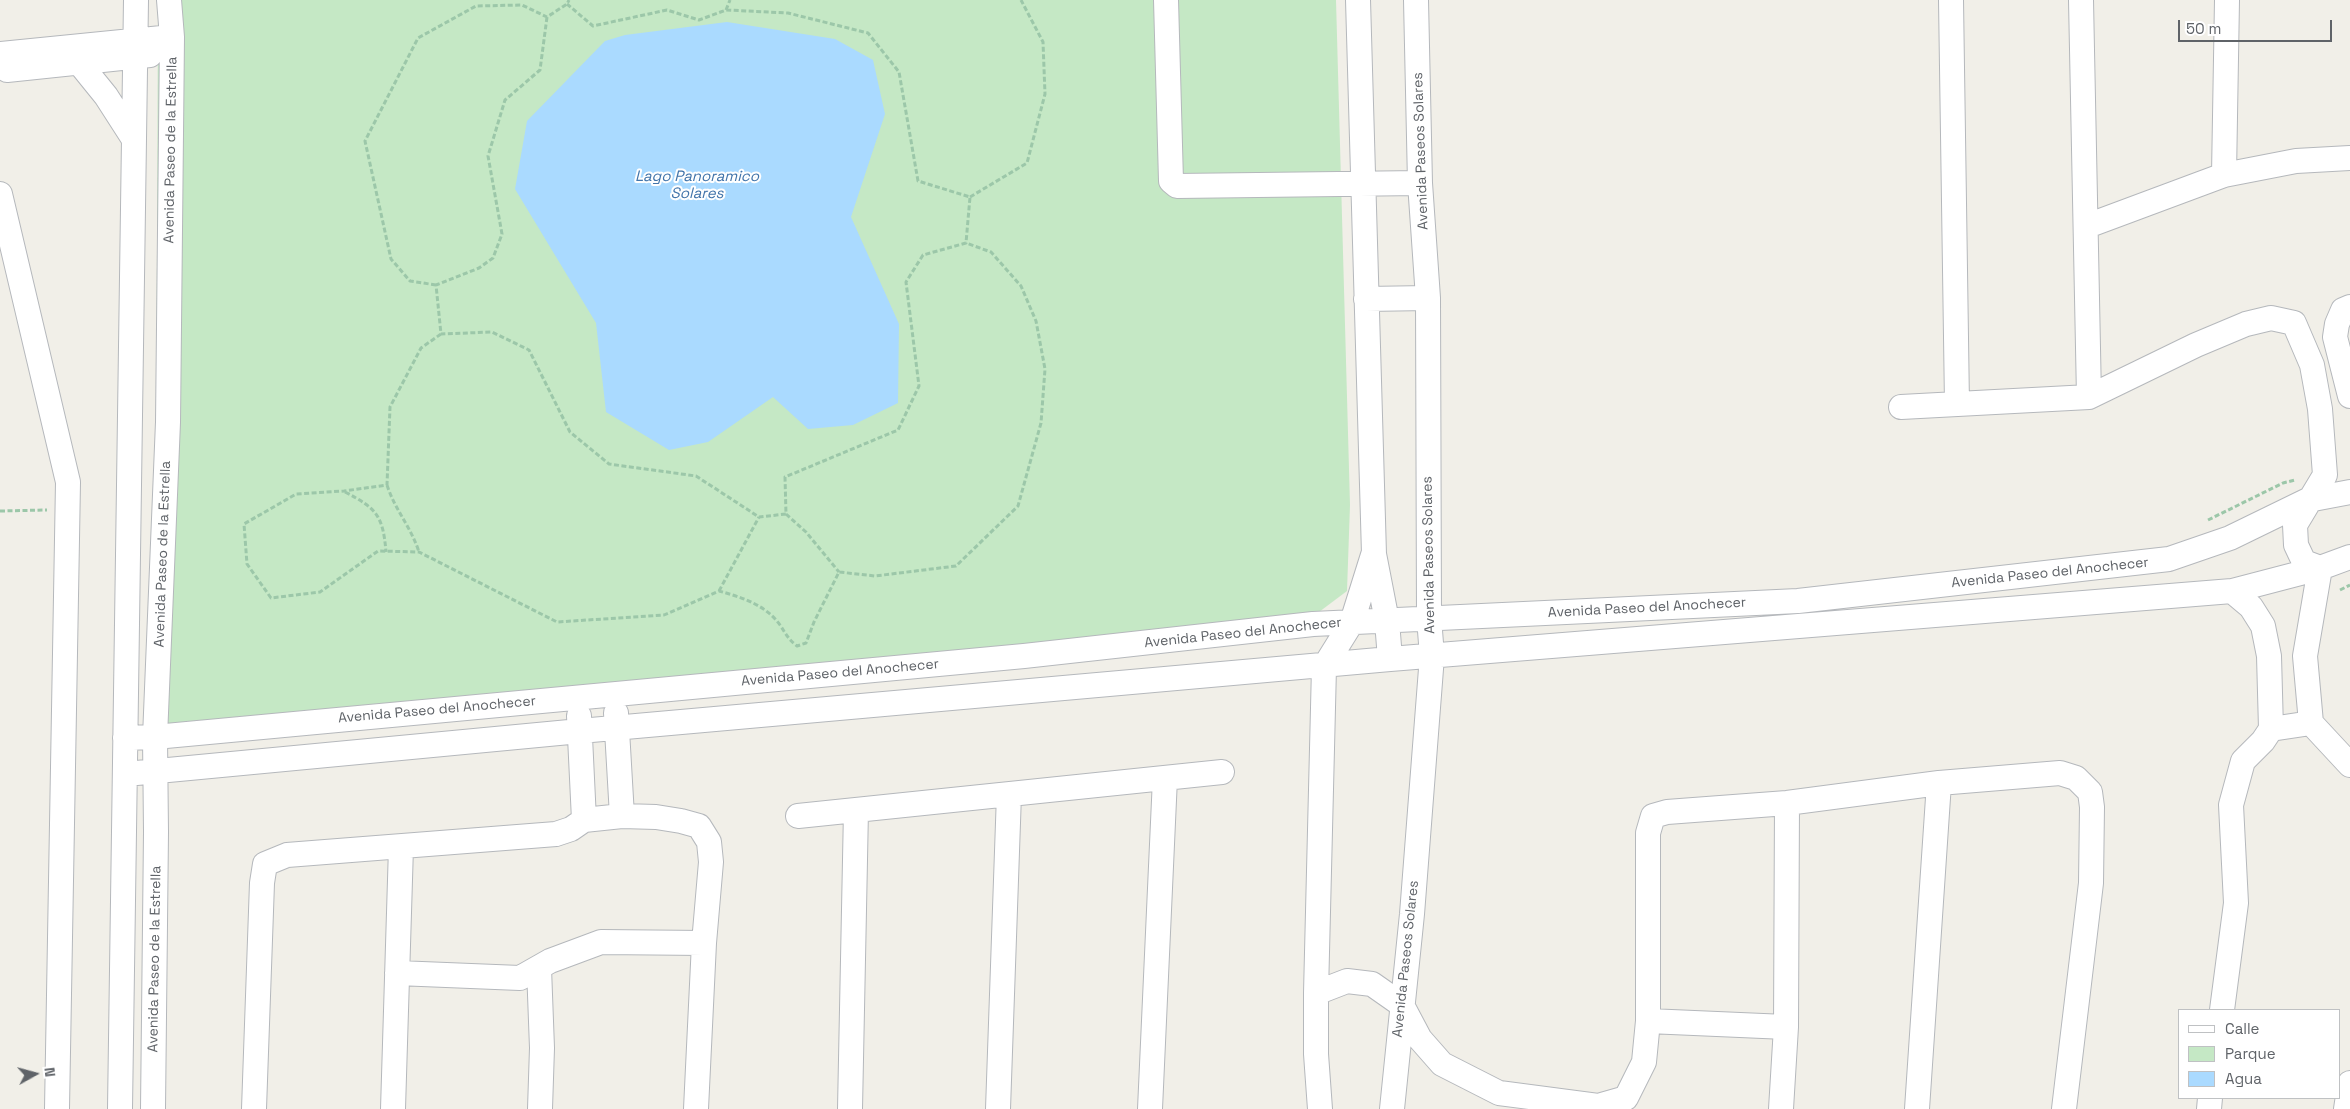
<!DOCTYPE html>
<style>
body{margin:0}
#map{position:relative;width:2350px;height:1109px;overflow:hidden;background:#f1efe8;font-family:"Space Grotesk",sans-serif}
canvas{display:block}
.legend{position:absolute;left:2178px;top:1009px;width:162px;height:90px;box-sizing:border-box;background:#fff;border:1px solid #bfc1c3;margin:0;padding:6px 9px;list-style:none;font-size:15px;color:#5f6368}
.legend li{display:flex;align-items:center;gap:10px;height:25px}
.legend b{width:25px;border:1px solid #bfc1c3}
.north{position:absolute;left:10px;top:1049px;width:50px;height:50px;-webkit-text-stroke:4px #fff;paint-order:stroke;rotate:83deg;font-size:14px;font-weight:700;line-height:20px;text-align:center;color:#5f6368}
.north::after{content:'';display:block;margin:auto;width:18px;height:22px;background:#5f6368;clip-path:polygon(50% 0,100% 100%,50% 72%,0 100%)}
.scale{position:absolute;left:2178px;top:20px;width:154px;height:22px;box-sizing:border-box;border:2px solid #5f6368;border-top:0;padding-left:6px;font-size:15px;line-height:18px;white-space:nowrap;color:#5f6368;-webkit-text-stroke:4px #fff;paint-order:stroke}
</style>
<div id="map">
<canvas width="2350" height="1109"></canvas>
<ul class="legend">
<li><b style="height:6px;background:#fff"></b>Calle</li>
<li><b style="height:14px;background:#c5e8c5"></b>Parque</li>
<li><b style="height:14px;background:#aadaff"></b>Agua</li>
</ul>
<div class="north">N</div>
<div class="scale">50 m</div>
</div>
<script>
const g = document.querySelector('canvas').getContext('2d');
g.lineJoin = 'round';
function fillPath(path, color) { g.fillStyle = color; g.fill(path, 'evenodd'); }
function trace(path, color, width, dash) { g.strokeStyle = color; g.lineWidth = width; g.lineCap = dash ? 'butt' : 'round'; g.setLineDash(dash || []); g.stroke(path); }
function write(font, color, halo, rows, align = 'center') {
  g.font = font + ' "Space Grotesk",sans-serif'; g.lineWidth = 4; g.setLineDash([]); g.textBaseline = 'middle'; g.strokeStyle = halo; g.fillStyle = color; for (const [text, x, y, turn = 0] of rows) {
    g.save(); g.translate(x, y); g.rotate((+turn || 0) * Math.PI / 180); g.textAlign = isNaN(turn) ? turn : align; if (halo) g.strokeText(text, 0, 0); g.fillText(text, 0, 0); g.restore();
  }
}
const green = new Path2D(`
 M 158,0 L 1336,0 L 1350,505 L 1347,591 L 1319,612 L 155,737 Z`);
const water = new Path2D(`
 M 727,22 L 835,39 L 873,60 L 885,114 L 851,217 L 899,324 L 898,403 L 853,425 L 808,429 L 773,397 L 708,442 L 669,450 L 606,412 L 596,323 L 515,189 L 527,121 L 605,41 L 625,35 Z`);
const path = new Path2D(`
 M 726,10 L 730,0
 M 547,17 L 540,70 L 505,100 L 488,156 L 502,234 L 493,258 L 479,268 L 436,285 L 441,334 L 492,332 L 529,350 L 570,432 L 609,464 L 696,476 L 759,517 L 786,514 L 785,477 L 898,430 L 919,386 L 906,282 L 923,255 L 966,243 L 970,197 L 918,181 L 899,72 L 868,33 L 788,13 L 726,10 L 699,20 L 667,10 L 593,26 L 567,4
 M 970,197 L 1027,163 L 1045,94 L 1043,42 L 1021,0
 M 436,285 L 410,281 L 391,259 L 365,141 L 418,38 L 476,6 L 522,5 L 547,17 L 567,4 L 569,0
 M 441,334 L 421,348 L 390,407 L 387,485 L 344,491 L 296,494 L 244,524 L 247,564 L 271,598 L 320,592 L 378,551 L 419,552 L 557,622 L 664,615 L 719,591 C 741,597 766,605 780,625 C 786,634 788,639 797,646 L 806,643 L 814,622 L 839,572 L 875,576 L 956,566 L 1018,506 L 1041,423 L 1045,369 L 1036,321 L 1021,286 L 991,252 L 966,243
 M 387,485 C 395,510 411,527 419,552
 M 345,492 C 376,508 383,515 386,552
 M 0,511 L 47,510
 M 786,514 L 806,532 L 839,572
 M 2208,520 L 2283,483 L 2295,480
 M 2340,590 L 2350,585
 M 719,591 L 759,517`);
const minor = new Path2D(`
 M 1166,0 L 1171,181 L 1177,186 L 1420,183
 M 1358,0 L 1374,554 L 1387,621 L 1390,659
 M 1951,0 L 1957,404
 M 2081,0 L 2089,397
 M 0,54 L 172,37
 M 72,54 L 106,96 L 133,138
 M 7,70 L 150,55
 M 2224,175 L 2227,0
 M 0,194 L 68,482 L 57,1109
 M 2087,226 L 2224,175 L 2296,161 L 2350,158
 M 1366,299 L 1428,298
 M 2350,307 L 2343,310 L 2337,324 L 2335,337 L 2350,396
 M 1901,407 L 2089,397 L 2196,345 L 2246,324 L 2271,318 L 2294,323 L 2312,365 L 2320,409 L 2325,475 L 2295,525 L 2296,545 L 2304,562 L 2320,568 L 2305,656 L 2311,723
 M 616,713 L 622,816
 M 579,716 L 584,820
 M 2271,729 L 2311,723 L 2350,765
 M 125,738 L 155,737 L 1024,656 L 1313,624 L 1798,601 L 2169,559 L 2230,538 L 2308,500 L 2350,492
 M 126,774 L 580,731 L 1390,659 L 2232,591 L 2320,568 L 2350,557
 M 798,816 L 1222,772
 M 539,968 L 542,1048 L 540,1109
 M 397,973 L 520,978 L 550,961 L 601,942 L 704,943
 M 1316,993 L 1347,981 L 1372,984 L 1402,1005 L 1420,1039 L 1442,1064 L 1499,1093 L 1598,1106 L 1626,1098 L 1644,1062 L 1648,1021 L 1648,833 L 1653,816 L 1667,812 L 1787,803 L 1939,783 L 2060,773 L 2076,778 L 2090,792 L 2092,807 L 2091,883 L 2064,1109
 M 2222,1010 L 2236,903 L 2231,805 L 2243,761 L 2263,741 L 2271,729 L 2269,656 L 2263,626 L 2251,607 L 2232,591
 M 1648,1021 L 1786,1027
 M 120,1109 L 136,0
 M 153,1109 L 156,832 L 155,737 L 168,422 L 172,37 L 169,0
 M 254,1109 L 262,883 L 265,864 L 287,855 L 556,834 L 571,829 L 584,820 L 622,816 L 656,817 L 681,821 L 699,826 L 709,842 L 711,862 L 704,943 L 696,1109
 M 393,1109 L 401,847
 M 850,1109 L 856,810
 M 998,1109 L 1009,794
 M 1150,1109 L 1165,778
 M 1320,1109 L 1316,1054 L 1316,993 L 1324,667 L 1352,622 L 1373,555
 M 1392,1109 L 1412,914 L 1432,656 L 1429,618 L 1428,298 L 1420,183 L 1416,0
 M 1781,1109 L 1786,1027 L 1787,803
 M 1917,1109 L 1939,783
 M 2209,1109 L 2210,1098
 M 2346,1109 L 2350,1083`);
const streetNames = [
 ["Avenida Paseo de la Estrella",171,150,-89],
 ["Avenida Paseos Solares",1421,151,-92],
 ["Avenida Paseo de la Estrella",163,554,-88],
 ["Avenida Paseos Solares",1429,555,-91],
 ["Avenida Paseo del Anochecer",2050,573,-6],
 ["Avenida Paseo del Anochecer",1647,608,-3],
 ["Avenida Paseo del Anochecer",1243,633,-6],
 ["Avenida Paseo del Anochecer",840,673,-5],
 ["Avenida Paseo del Anochecer",437,710,-5],
 ["Avenida Paseo de la Estrella",155,959,-89],
 ["Avenida Paseos Solares",1406,959,-84]
];
const waterNames = [
 ["Lago Panoramico",697,177],
 ["Solares",697,194]
];
fillPath(green, '#c5e8c5');
fillPath(water, '#aadaff');
trace(minor, '#b5b8bc', 26);
trace(path, '#9cc7a9', 3, [5, 2.5]);
trace(minor, '#fff', 24);
write('14px', '#5f6368', '#fff', streetNames);
write('italic 15px', '#4174aa', '#fff', waterNames);
</script>
